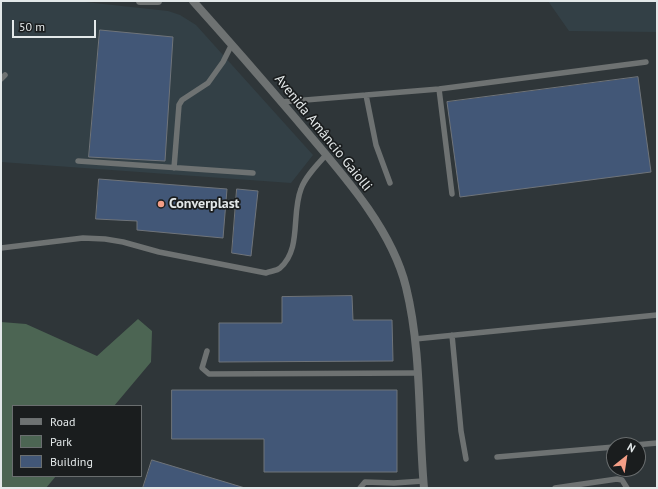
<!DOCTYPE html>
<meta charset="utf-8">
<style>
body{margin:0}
#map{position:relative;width:658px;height:489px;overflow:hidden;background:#2f3639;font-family:"PT Sans",sans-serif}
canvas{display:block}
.frame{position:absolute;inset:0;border:2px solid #e3e8e9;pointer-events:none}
.legend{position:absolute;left:12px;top:405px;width:130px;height:72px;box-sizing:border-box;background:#1a1d1e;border:1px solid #6a6e6f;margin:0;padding:5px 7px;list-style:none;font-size:12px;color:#e3e8e9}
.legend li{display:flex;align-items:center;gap:8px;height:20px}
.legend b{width:20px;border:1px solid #6a6e6f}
.north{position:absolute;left:606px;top:437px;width:40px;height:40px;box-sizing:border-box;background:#1a1d1e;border:1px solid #6a6e6f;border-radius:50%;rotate:30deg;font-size:11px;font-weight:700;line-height:16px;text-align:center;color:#e3e8e9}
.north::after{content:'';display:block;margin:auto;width:14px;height:18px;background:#f49e86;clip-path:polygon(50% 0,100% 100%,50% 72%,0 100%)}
.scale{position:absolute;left:12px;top:20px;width:84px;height:18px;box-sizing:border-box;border:2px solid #e3e8e9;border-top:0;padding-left:5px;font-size:12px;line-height:14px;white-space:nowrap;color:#e3e8e9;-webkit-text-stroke:3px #1a1d1e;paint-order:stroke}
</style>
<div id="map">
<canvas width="658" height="489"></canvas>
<div class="frame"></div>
<ul class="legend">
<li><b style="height:5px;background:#6e7272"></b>Road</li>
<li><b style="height:11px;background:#4c6553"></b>Park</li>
<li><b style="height:11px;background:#425777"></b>Building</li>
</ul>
<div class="north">N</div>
<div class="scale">50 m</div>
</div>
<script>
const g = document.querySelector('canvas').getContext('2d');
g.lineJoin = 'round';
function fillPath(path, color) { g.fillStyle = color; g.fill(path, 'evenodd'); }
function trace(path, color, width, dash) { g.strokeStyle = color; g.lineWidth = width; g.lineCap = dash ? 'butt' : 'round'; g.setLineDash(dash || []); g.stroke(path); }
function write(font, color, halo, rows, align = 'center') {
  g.font = font + ' "PT Sans",sans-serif'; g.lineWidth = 3.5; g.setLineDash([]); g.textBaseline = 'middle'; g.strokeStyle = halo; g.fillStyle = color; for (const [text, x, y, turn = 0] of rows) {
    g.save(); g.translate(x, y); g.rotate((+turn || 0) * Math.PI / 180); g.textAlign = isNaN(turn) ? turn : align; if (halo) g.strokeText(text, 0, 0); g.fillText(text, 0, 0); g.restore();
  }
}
const built = new Path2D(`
 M 1,1 L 76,1 L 168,11 L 180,15 L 196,25 L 313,155 L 291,183 L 1,162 Z
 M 548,1 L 657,1 L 657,32 L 569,31 Z`);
const green = new Path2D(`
 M 138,319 L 152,331 L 151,362 L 114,406 L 13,406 L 13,476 L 56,476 L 46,488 L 1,488 L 1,322 L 26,324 L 97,356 Z`);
const building = new Path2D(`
 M 100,30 L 173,37 L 165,161 L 89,157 Z
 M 638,77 L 651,172 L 460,197 L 447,102 Z
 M 99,179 L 227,189 L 223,238 L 137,230 L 137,221 L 96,219 Z
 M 237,189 L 258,191 L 251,256 L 232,253 Z
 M 352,296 L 353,320 L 392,320 L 393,361 L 219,362 L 219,323 L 282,323 L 282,297 Z
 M 172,390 L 397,390 L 397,472 L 264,472 L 264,439 L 172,439 Z
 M 152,460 L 245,488 L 143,488 Z`);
const service = new Path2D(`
 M 1,79 L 5,75
 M 439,89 L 452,194
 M 366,95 L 376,145 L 390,183
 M 281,102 L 439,89 L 646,62
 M 78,161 L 253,173
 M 174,168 L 179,105 L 182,100 L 208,83 L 223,62 L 232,44
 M 1,248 L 83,238 L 105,239 L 123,242 L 159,252 L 266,273 C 270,271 277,271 280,268 C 302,249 291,214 301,189 C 305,177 317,165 326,155
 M 452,335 L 461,431 L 466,459
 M 415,339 L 657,315
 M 207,351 L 202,368 L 209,374 L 417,373
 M 635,445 L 657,443
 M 497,457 L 614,447
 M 360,488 L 365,482 L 394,483 L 423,481
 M 555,488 L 617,479 L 622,480 L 627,488`);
const minor = new Path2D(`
 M 193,1 C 228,40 262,79 296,119 C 336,167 391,225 406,287 C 422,352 418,421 424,488`);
const tertiary = new Path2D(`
 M 140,1 L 158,1`);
const markers = [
 [161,204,4,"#f49e86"]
];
const streetNames = [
 ["Avenida Amâncio Gaiolli",323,133,51]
];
const poiNames = [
 ["Converplast",169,204]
];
fillPath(built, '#334046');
fillPath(green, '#4c6553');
fillPath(building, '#425777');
trace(building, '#6f747a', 1);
trace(service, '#6e7272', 5.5);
trace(minor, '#6e7272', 8);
trace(tertiary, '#6e7272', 8);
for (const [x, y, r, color] of markers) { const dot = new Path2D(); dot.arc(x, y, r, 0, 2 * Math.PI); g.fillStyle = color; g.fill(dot); trace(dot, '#1a1d1e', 1.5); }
write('14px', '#e3e8e9', '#1a1d1e', streetNames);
write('bold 14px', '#e3e8e9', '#1a1d1e', poiNames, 'left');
</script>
